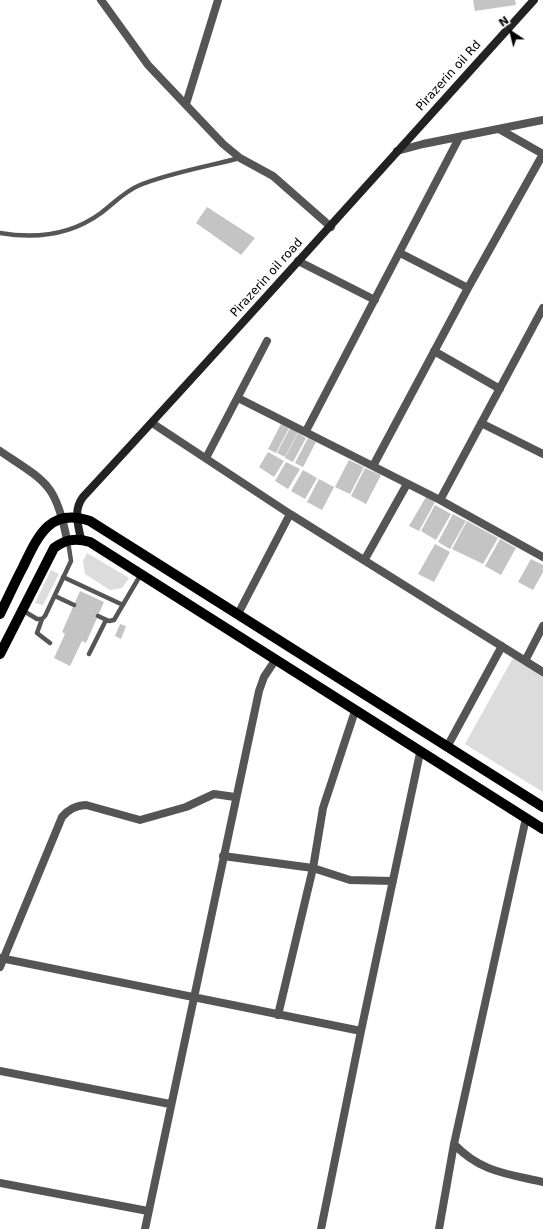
<!DOCTYPE html>
<style>
body{margin:0}
#map{position:relative;width:543px;height:1229px;overflow:hidden;background:#fff;font-family:"DejaVu Sans",sans-serif}
canvas{display:block}
.north{position:absolute;left:491px;top:12px;width:40px;height:40px;-webkit-text-stroke:3px #fff;paint-order:stroke;rotate:325deg;font-size:11px;font-weight:700;line-height:16px;text-align:center;color:#000}
.north::after{content:'';display:block;margin:auto;width:14px;height:18px;background:#000;clip-path:polygon(50% 0,100% 100%,50% 72%,0 100%)}
</style>
<div id="map">
<canvas width="543" height="1229"></canvas>
<div class="north">N</div>
</div>
<script>
const g = document.querySelector('canvas').getContext('2d');
g.lineJoin = 'round';
function fillPath(path, color) { g.fillStyle = color; g.fill(path, 'evenodd'); }
function trace(path, color, width, dash) { g.strokeStyle = color; g.lineWidth = width; g.lineCap = dash ? 'butt' : 'round'; g.setLineDash(dash || []); g.stroke(path); }
function write(font, color, halo, rows, align = 'center') {
  g.font = font + ' "DejaVu Sans",sans-serif'; g.lineWidth = 4; g.setLineDash([]); g.textBaseline = 'middle'; g.strokeStyle = halo; g.fillStyle = color; for (const [text, x, y, turn = 0] of rows) {
    g.save(); g.translate(x, y); g.rotate((+turn || 0) * Math.PI / 180); g.textAlign = isNaN(turn) ? turn : align; if (halo) g.strokeText(text, 0, 0); g.fillText(text, 0, 0); g.restore();
  }
}
const green = new Path2D(`
 M 87,553 L 129,578 L 122,588 L 110,590 L 85,574 L 83,561 Z
 M 51,570 L 59,574 L 43,605 L 35,603 Z
 M 514,656 L 543,673 L 543,792 L 465,744 Z`);
const building = new Path2D(`
 M 473,0 L 515,0 L 516,5 L 475,11 Z
 M 207,207 L 255,238 L 241,255 L 196,223 Z
 M 281,424 L 289,428 L 276,453 L 268,449 Z
 M 290,428 L 298,432 L 285,457 L 277,453 Z
 M 298,433 L 306,438 L 293,462 L 285,458 Z
 M 308,438 L 316,442 L 303,467 L 295,463 Z
 M 268,452 L 284,461 L 274,477 L 259,467 Z
 M 349,460 L 364,467 L 350,494 L 335,487 Z
 M 286,462 L 300,469 L 288,489 L 275,481 Z
 M 365,468 L 381,475 L 366,504 L 351,496 Z
 M 303,470 L 317,478 L 305,499 L 291,491 Z
 M 319,479 L 334,487 L 322,510 L 307,502 Z
 M 426,497 L 435,502 L 419,531 L 409,526 Z
 M 435,505 L 451,514 L 436,540 L 421,531 Z
 M 453,514 L 466,521 L 450,549 L 438,542 Z
 M 467,521 L 498,538 L 483,564 L 452,549 Z
 M 500,539 L 516,548 L 501,575 L 485,566 Z
 M 435,544 L 450,552 L 434,582 L 418,574 Z
 M 531,559 L 543,565 L 543,572 L 533,590 L 518,582 Z
 M 80,591 L 104,602 L 86,643 L 82,641 L 70,666 L 54,658 L 65,634 L 62,632 Z
 M 120,624 L 126,626 L 121,639 L 115,636 Z`);
const lane = new Path2D(`
 M 0,233 C 35,239 71,235 101,213 C 114,203 125,191 140,185 C 169,173 209,166 240,158
 M 63,577 L 123,605
 M 55,596 L 74,605
 M 22,610 L 37,619 L 42,619 L 45,616 L 71,561 L 68,541
 M 98,616 L 109,621 L 114,620 L 141,574
 M 42,619 L 37,633 L 50,643
 M 89,654 L 106,620`);
const street = new Path2D(`
 M 101,0 L 148,65 L 223,144 L 240,158 L 273,176 L 331,227
 M 186,104 L 218,0
 M 499,129 L 543,154
 M 397,151 L 423,144 L 543,120
 M 400,253 L 468,288
 M 298,261 L 375,300
 M 434,351 L 500,389
 M 238,398 L 440,500 L 543,557
 M 152,423 L 290,514 L 543,672
 M 481,423 L 543,454
 M 306,431 L 459,138
 M 0,451 C 46,482 56,483 67,540
 M 206,458 L 267,341
 M 373,466 L 468,288 L 543,154
 M 440,500 L 543,308
 M 365,559 L 407,484
 M 238,614 L 290,514
 M 525,661 L 543,626
 M 447,747 L 502,646
 M 223,856 L 313,868 L 350,880 L 393,881
 M 0,958 L 361,1031 L 420,753
 M 0,967 L 62,817 C 69,809 75,806 86,805 L 140,820 L 186,807 L 214,794 L 235,797
 M 278,1015 L 313,868 L 323,808 L 355,711
 M 0,1071 L 170,1104
 M 454,1144 C 480,1172 508,1174 543,1182
 M 0,1183 L 148,1211
 M 145,1229 L 259,691 L 264,677 L 276,659
 M 321,1229 L 361,1031
 M 439,1229 L 454,1144 L 526,818`);
const secondary = new Path2D(`
 M 81,539 C 78,525 73,510 83,497 C 235,333 384,166 534,0`);
const primary = new Path2D(`
 M 0,614 C 8,598 15,582 23,567 C 38,536 50,507 90,521 L 543,807
 M 0,654 L 54,548 C 66,539 76,538 90,542 L 543,829`);
const streetNames = [
 ["Pirazerin oil Rd",449,76,-48],
 ["Pirazerin oil road",267,278,-48]
];
fillPath(green, '#dcdcdc');
fillPath(building, '#c4c4c4');
trace(lane, '#555', 4.5);
trace(street, '#555', 8);
trace(secondary, '#222', 8);
trace(primary, '#000', 10);
write('12px', '#000', '#fff', streetNames);
</script>
